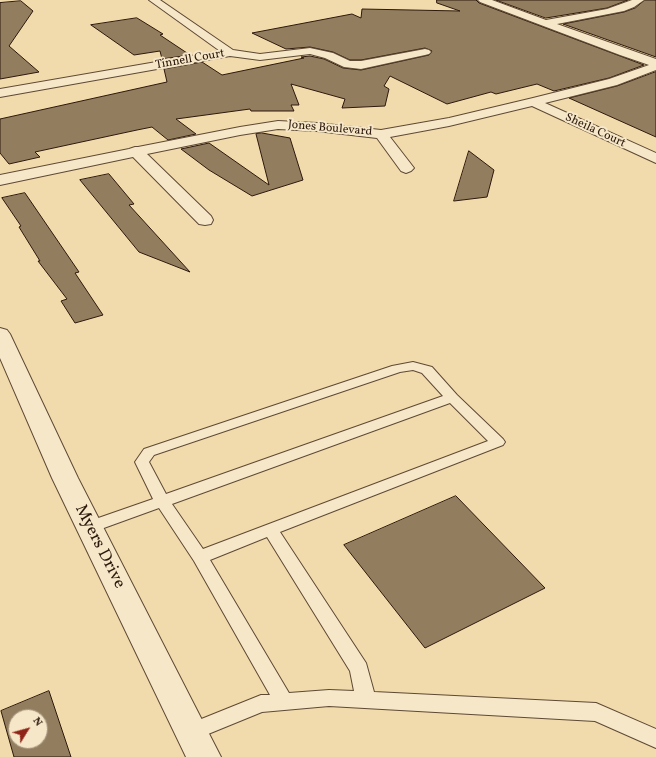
<!DOCTYPE html>
<style>
body{margin:0}
#map{position:relative;width:656px;height:757px;overflow:hidden;background:#f1daac;font-family:Vollkorn,serif}
canvas{display:block}
.north{position:absolute;left:8px;top:709px;width:40px;height:40px;box-sizing:border-box;background:#f6e7c9;border:1px solid #a6957d;border-radius:50%;rotate:53deg;font-size:11px;font-weight:700;line-height:16px;text-align:center;color:#2d190c}
.north::after{content:'';display:block;margin:auto;width:14px;height:18px;background:#8f2418;clip-path:polygon(50% 0,100% 100%,50% 72%,0 100%)}
</style>
<div id="map">
<canvas width="656" height="757"></canvas>
<div class="north">N</div>
</div>
<script>
const g = document.querySelector('canvas').getContext('2d');
g.lineJoin = 'round';
function fillPath(path, color) { g.fillStyle = color; g.fill(path, 'evenodd'); }
function trace(path, color, width, dash) { g.strokeStyle = color; g.lineWidth = width; g.lineCap = dash ? 'butt' : 'round'; g.setLineDash(dash || []); g.stroke(path); }
function write(font, color, halo, rows, align = 'center') {
  g.font = font + ' Vollkorn,serif'; g.lineWidth = 4; g.setLineDash([]); g.textBaseline = 'middle'; g.strokeStyle = halo; g.fillStyle = color; for (const [text, x, y, turn = 0] of rows) {
    g.save(); g.translate(x, y); g.rotate((+turn || 0) * Math.PI / 180); g.textAlign = isNaN(turn) ? turn : align; if (halo) g.strokeText(text, 0, 0); g.fillText(text, 0, 0); g.restore();
  }
}
const building = new Path2D(`
 M 437,0 L 476,0 L 479,3 L 644,65 L 609,78 L 554,91 L 537,84 L 496,94 L 491,92 L 447,104 L 390,76 L 384,86 L 389,89 L 385,106 L 342,108 L 345,99 L 291,84 L 299,105 L 291,105 L 294,111 L 251,111 L 250,109 L 176,119 L 196,134 L 168,140 L 152,127 L 137,130 L 35,152 L 40,157 L 9,164 L 0,153 L 0,119 L 167,82 L 164,69 L 202,62 L 222,75 L 304,58 L 301,57 L 310,56 L 324,59 L 343,68 L 361,70 L 429,55 L 432,51 L 425,48 L 361,60 L 350,60 L 333,52 L 310,47 L 286,49 L 252,33 L 352,14 L 361,18 L 362,9 L 460,11 L 437,3 Z
 M 496,0 L 628,0 L 607,8 L 546,18 Z
 M 645,0 L 656,0 L 656,57 L 563,24 L 624,12 L 635,8 Z
 M 21,1 L 33,11 L 9,46 L 39,72 L 0,79 L 0,3 Z
 M 137,18 L 163,34 L 160,35 L 190,55 L 162,59 L 160,51 L 134,55 L 91,25 Z
 M 656,72 L 656,137 L 569,98 L 617,86 Z
 M 262,133 L 290,138 L 303,180 L 252,196 L 209,170 L 181,149 L 209,143 L 269,185 L 256,134 Z
 M 469,151 L 494,170 L 487,197 L 454,201 Z
 M 109,174 L 134,204 L 129,205 L 190,272 L 139,252 L 80,180 Z
 M 25,193 L 79,272 L 75,273 L 103,315 L 75,323 L 61,301 L 67,299 L 38,261 L 40,261 L 19,227 L 21,226 L 2,198 Z
 M 456,496 L 545,588 L 425,648 L 344,545 Z
 M 49,691 L 71,757 L 14,757 L 1,711 ZM 16,717 L 40,717 L 40,741 L 16,741 Z`);
const lane = new Path2D(`
 M 413,362 L 432,367 L 457,395 L 503,439 L 505,442 L 503,445 L 280,532 L 366,663 L 374,692 L 596,703 L 656,729 L 656,748 L 595,721 L 329,706 L 262,712 L 191,741 L 184,738 L 181,732 L 184,726 L 261,695 L 270,695 L 194,561 L 159,508 L 90,533 L 84,531 L 82,527 L 84,523 L 153,499 L 135,462 L 144,449 L 392,366 ZM 413,370 L 422,373 L 443,396 L 166,494 L 149,462 L 154,455 L 400,372 ZM 450,403 L 488,441 L 203,549 L 172,504 ZM 267,537 L 350,671 L 354,691 L 329,690 L 289,693 L 210,560 Z`);
const street = new Path2D(`
 M 149,0 L 160,0 L 233,50 L 260,54 L 310,48 L 333,53 L 350,61 L 361,61 L 425,49 L 429,50 L 431,52 L 429,54 L 425,55 L 361,69 L 344,67 L 325,58 L 310,54 L 260,60 L 230,56 L 0,97 L 0,89 L 220,51 Z
 M 478,0 L 492,0 L 546,20 L 607,9 L 632,0 L 644,0 L 634,7 L 624,11 L 557,24 L 656,59 L 656,70 L 617,85 L 545,103 L 656,153 L 656,163 L 532,106 L 449,126 L 390,137 L 414,168 L 411,171 L 406,173 L 401,171 L 377,138 L 317,131 L 278,129 L 240,135 L 147,154 L 211,216 L 213,220 L 211,224 L 205,225 L 199,224 L 133,157 L 0,185 L 0,175 L 129,149 L 135,147 L 138,147 L 240,127 L 278,121 L 317,123 L 381,130 L 449,118 L 533,98 L 609,79 L 649,65 L 620,55 L 480,2 Z
 M 0,328 L 7,330 L 10,334 L 78,478 L 221,757 L 186,757 L 52,478 L 0,358 Z`);
const farStreetnames = [
 ["Tinnell Court",190,60,-10],
 ["Jones Boulevard",330,129,5],
 ["Sheila Court",595,131,25]
];
const nearStreetnames = [
 ["Myers Drive",99,547,63]
];
fillPath(building, '#937d5f');
trace(building, '#2d190c', 1);
trace(lane, '#5e4934', 2);
trace(street, '#5e4934', 2);
fillPath(lane, '#f6e7c9');
fillPath(street, '#f6e7c9');
write('12px', '#2d190c', '#f6e7c9', farStreetnames);
write('17px', '#2d190c', '#f6e7c9', nearStreetnames);
</script>
